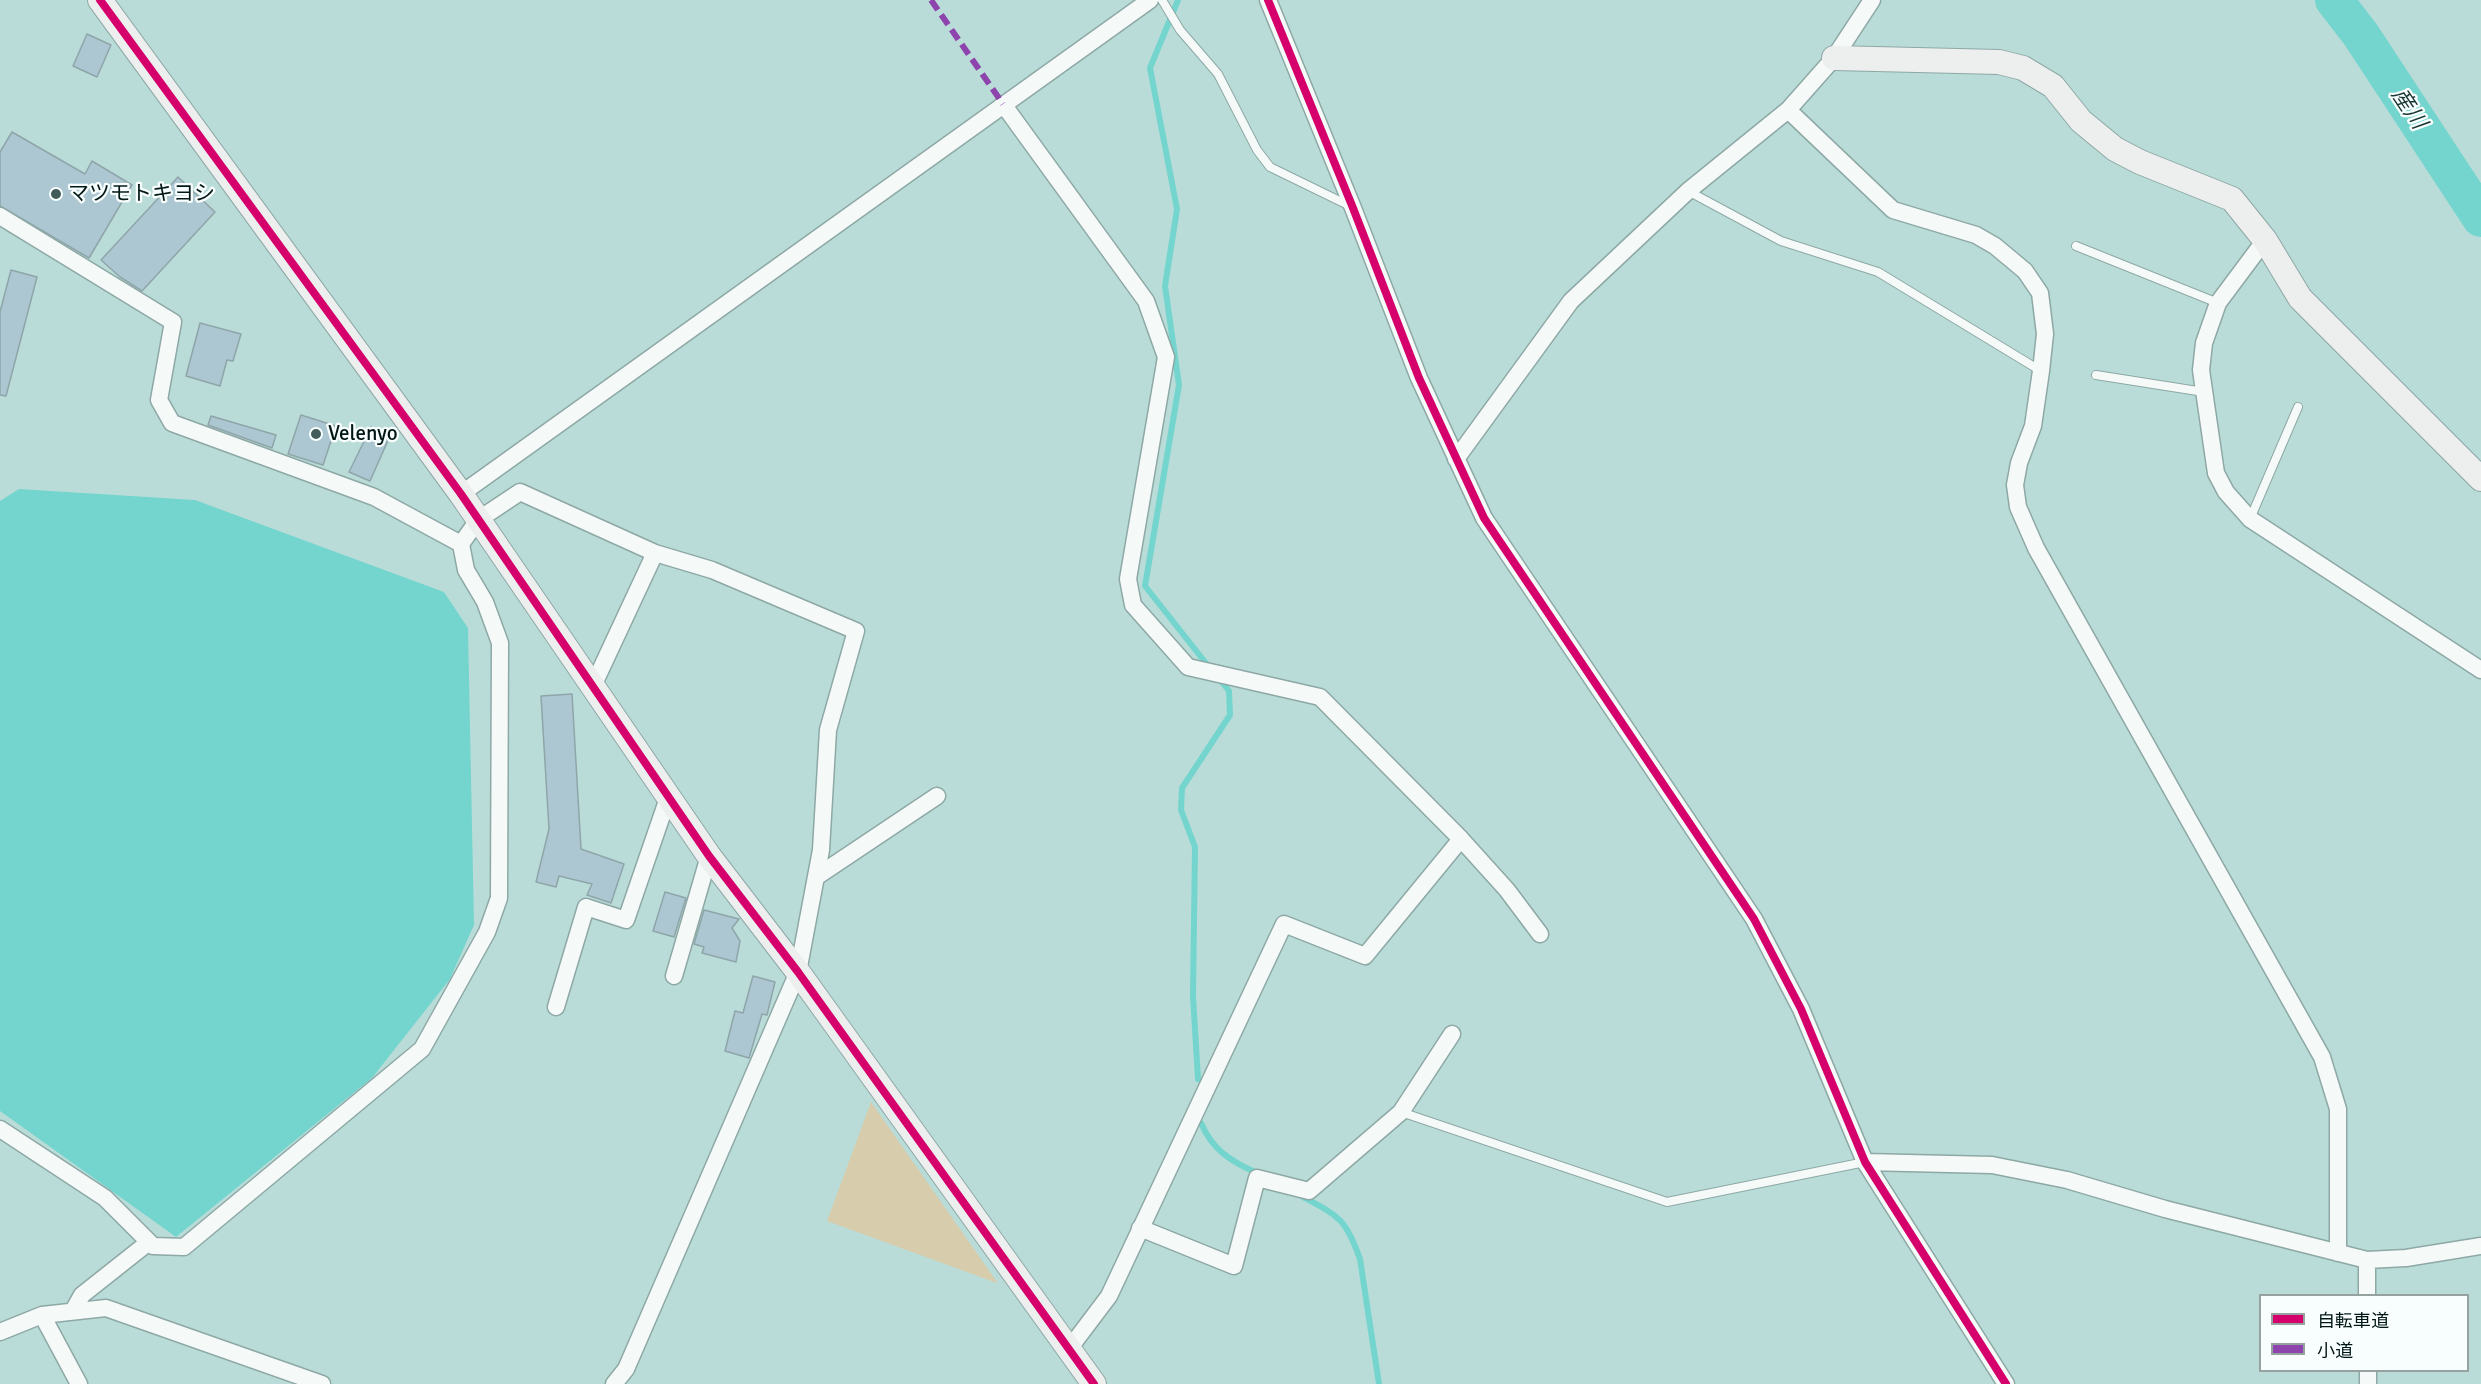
<!DOCTYPE html>
<meta charset="utf-8">
<style>
body{margin:0}
#map{position:relative;width:2481px;height:1384px;overflow:hidden;background:#badcd8;font-family:Signika,"Noto Sans JP",sans-serif}
canvas{display:block}
.legend{position:absolute;left:2259px;top:1294px;width:210px;height:78px;box-sizing:border-box;background:#f8fefd;border:2px solid #95a2a0;margin:0;padding:8px 10px;list-style:none;font-size:18px;color:#011715}
.legend li{display:flex;align-items:center;gap:12px;height:30px}
.legend b{width:30px;border:2px solid #95a2a0}
</style>
<div id="map">
<canvas width="2481" height="1384"></canvas>
<ul class="legend">
<li><b style="height:8px;background:#d6006c"></b>自転車道</li>
<li><b style="height:8px;background:#8e44ad"></b>小道</li>
</ul>
</div>
<script>
const g = document.querySelector('canvas').getContext('2d');
g.lineJoin = 'round';
function fillPath(path, color) { g.fillStyle = color; g.fill(path, 'evenodd'); }
function trace(path, color, width, dash) { g.strokeStyle = color; g.lineWidth = width; g.lineCap = dash ? 'butt' : 'round'; g.setLineDash(dash || []); g.stroke(path); }
function write(font, color, halo, rows, align = 'center') {
  g.font = font + ' Signika,"Noto Sans JP",sans-serif'; g.lineWidth = 4.5; g.setLineDash([]); g.textBaseline = 'middle'; g.strokeStyle = halo; g.fillStyle = color; for (const [text, x, y, turn = 0] of rows) {
    g.save(); g.translate(x, y); g.rotate((+turn || 0) * Math.PI / 180); g.textAlign = isNaN(turn) ? turn : align; if (halo) g.strokeText(text, 0, 0); g.fillText(text, 0, 0); g.restore();
  }
}
const green = new Path2D(`
 M 871,1102 L 997,1282 L 997,1283 L 827,1221 Z`);
const water = new Path2D(`
 M 19,489 L 195,500 L 444,592 L 468,628 L 474,925 L 450,979 L 372,1078 L 176,1237 L 0,1111 L 0,501 Z`);
const stream = new Path2D(`
 M 1178,0 L 1150,68 L 1177,209 L 1165,286 L 1179,385 L 1145,586 L 1209,667
 M 1198,1079 L 1193,996 L 1195,847 L 1181,810 L 1182,788 L 1230,715 L 1229,691 L 1218,677
 M 1201,1123 C 1212,1149 1230,1161 1255,1172
 M 1303,1197 C 1339,1216 1346,1219 1360,1259 L 1379,1384`);
const river = new Path2D(`
 M 2334,0 L 2361,35 L 2481,218`);
const building = new Path2D(`
 M 87,34 L 111,45 L 97,77 L 73,66 Z
 M 12,132 L 85,174 L 92,161 L 132,185 L 89,258 L 0,206 L 0,152 Z
 M 178,177 L 215,212 L 142,291 L 120,277 L 101,260 Z
 M 11,270 L 37,277 L 6,396 L 0,395 L 0,312 Z
 M 200,323 L 241,334 L 233,361 L 227,360 L 220,386 L 186,376 Z
 M 301,415 L 336,426 L 323,465 L 288,454 Z
 M 211,416 L 276,435 L 272,448 L 208,425 Z
 M 371,427 L 390,436 L 370,481 L 349,472 Z
 M 572,694 L 581,849 L 624,864 L 611,903 L 587,895 L 592,884 L 559,876 L 556,887 L 536,882 L 549,829 L 541,696 Z
 M 665,892 L 686,898 L 674,937 L 653,931 Z
 M 704,910 L 739,919 L 732,928 L 740,941 L 736,962 L 702,953 L 704,947 L 694,944 Z
 M 753,976 L 775,982 L 767,1015 L 762,1014 L 749,1058 L 725,1051 L 735,1011 L 743,1013 Z`);
const lane = new Path2D(`
 M 1162,0 L 1180,30 L 1218,74 L 1257,150 L 1270,167 L 1350,206
 M 1688,191 L 1781,241 L 1878,272 L 2041,371
 M 2076,246 L 2218,303
 M 2096,375 L 2204,392
 M 2250,519 L 2298,407
 M 1401,1112 L 1667,1202 L 1865,1162`);
const street = new Path2D(`
 M 1268,0 L 1353,208 L 1419,378 L 1484,518 L 1754,919 L 1801,1009 L 1865,1162 L 2006,1384
 M 1003,104 L 1146,301 L 1166,357 L 1128,579 L 1133,605 L 1188,667 L 1320,697 L 1461,839 L 1507,890 L 1540,934
 M 1788,110 L 1893,210 L 1976,235 L 1995,246 L 2025,271 L 2040,293 L 2045,334 L 2041,371 L 2033,426 L 2019,463 L 2015,485 L 2018,507 L 2036,548 L 2322,1057 L 2338,1109 L 2338,1253
 M 0,216 L 173,322 L 159,400 L 172,423 L 374,497 L 461,544 L 478,520 L 520,492 L 655,553
 M 2265,240 L 2218,303 L 2204,343 L 2201,370 L 2216,473 L 2226,492 L 2250,519 L 2481,670
 M 1456,459 L 1571,301 L 1688,191 L 1788,110 L 1834,58 L 1872,0
 M 461,494 L 1150,0
 M 593,686 L 655,553 L 712,570 L 856,631 L 828,730 L 821,850 L 798,972 L 626,1369 L 614,1384
 M 816,877 L 937,796
 M 674,976 L 709,856
 M 556,1007 L 586,907 L 626,920 L 669,795
 M 0,1129 L 105,1198 L 153,1246 L 184,1247 L 422,1049 L 487,932 L 499,898 L 500,643 L 485,602 L 466,570 L 461,544
 M 1865,1162 L 1992,1165 L 2067,1180 L 2165,1209 L 2367,1260 L 2406,1258 L 2481,1246
 M 1140,1228 L 1234,1266 L 1257,1178 L 1309,1191 L 1401,1112 L 1452,1034
 M 2367,1260 L 2367,1296
 M 73,1311 L 82,1295 L 149,1242
 M 42,1315 L 79,1384
 M 0,1332 L 42,1315 L 106,1308 L 322,1384
 M 1069,1349 L 1109,1296 L 1284,924 L 1365,956 L 1461,839
 M 2368,1370 L 2368,1384`);
const secondary = new Path2D(`
 M 100,0 L 461,494 L 709,856 L 798,972 L 1094,1384
 M 1834,58 L 1999,62 L 2023,68 L 2053,86 L 2081,121 L 2115,149 L 2140,162 L 2232,199 L 2265,240 L 2300,298 L 2481,479`);
const quiet = new Path2D(`
 M 931,0 L 1003,104`);
const cycleway = new Path2D(`
 M 100,0 L 461,494 L 709,856 L 798,972 L 1094,1384
 M 1268,0 L 1353,208 L 1419,378 L 1484,518 L 1754,919 L 1801,1009 L 1865,1162 L 2006,1384`);
const markers = [
 [56,194,6,"#425c59"],
 [316,434,6,"#425c59"]
];
const poiNames = [
 ["マツモトキヨシ",68,194],
 ["Velenyo",328,434]
];
const waterNames = [
 ["産川",2408,109,56]
];
fillPath(green, '#d7ccac');
fillPath(water, '#74d5ce');
trace(stream, '#74d5ce', 6);
trace(river, '#74d5ce', 38);
fillPath(building, '#acc7d1');
trace(building, '#8fa5a9', 1.5);
trace(lane, '#8da8a5', 10);
trace(street, '#8da8a5', 19);
trace(secondary, '#8da8a5', 26);
trace(lane, '#f5faf9', 8);
trace(street, '#f5faf9', 16);
trace(secondary, '#edeeee', 24);
trace(quiet, '#8e44ad', 6, [12, 6]);
trace(cycleway, '#d6006c', 8);
for (const [x, y, r, color] of markers) { const dot = new Path2D(); dot.arc(x, y, r, 0, 2 * Math.PI); g.fillStyle = color; g.fill(dot); trace(dot, '#f8fefd', 2); }
write('21px', '#011715', '#f8fefd', poiNames, 'left');
write('italic 22px', '#193532', '#f8fefd', waterNames);
</script>
